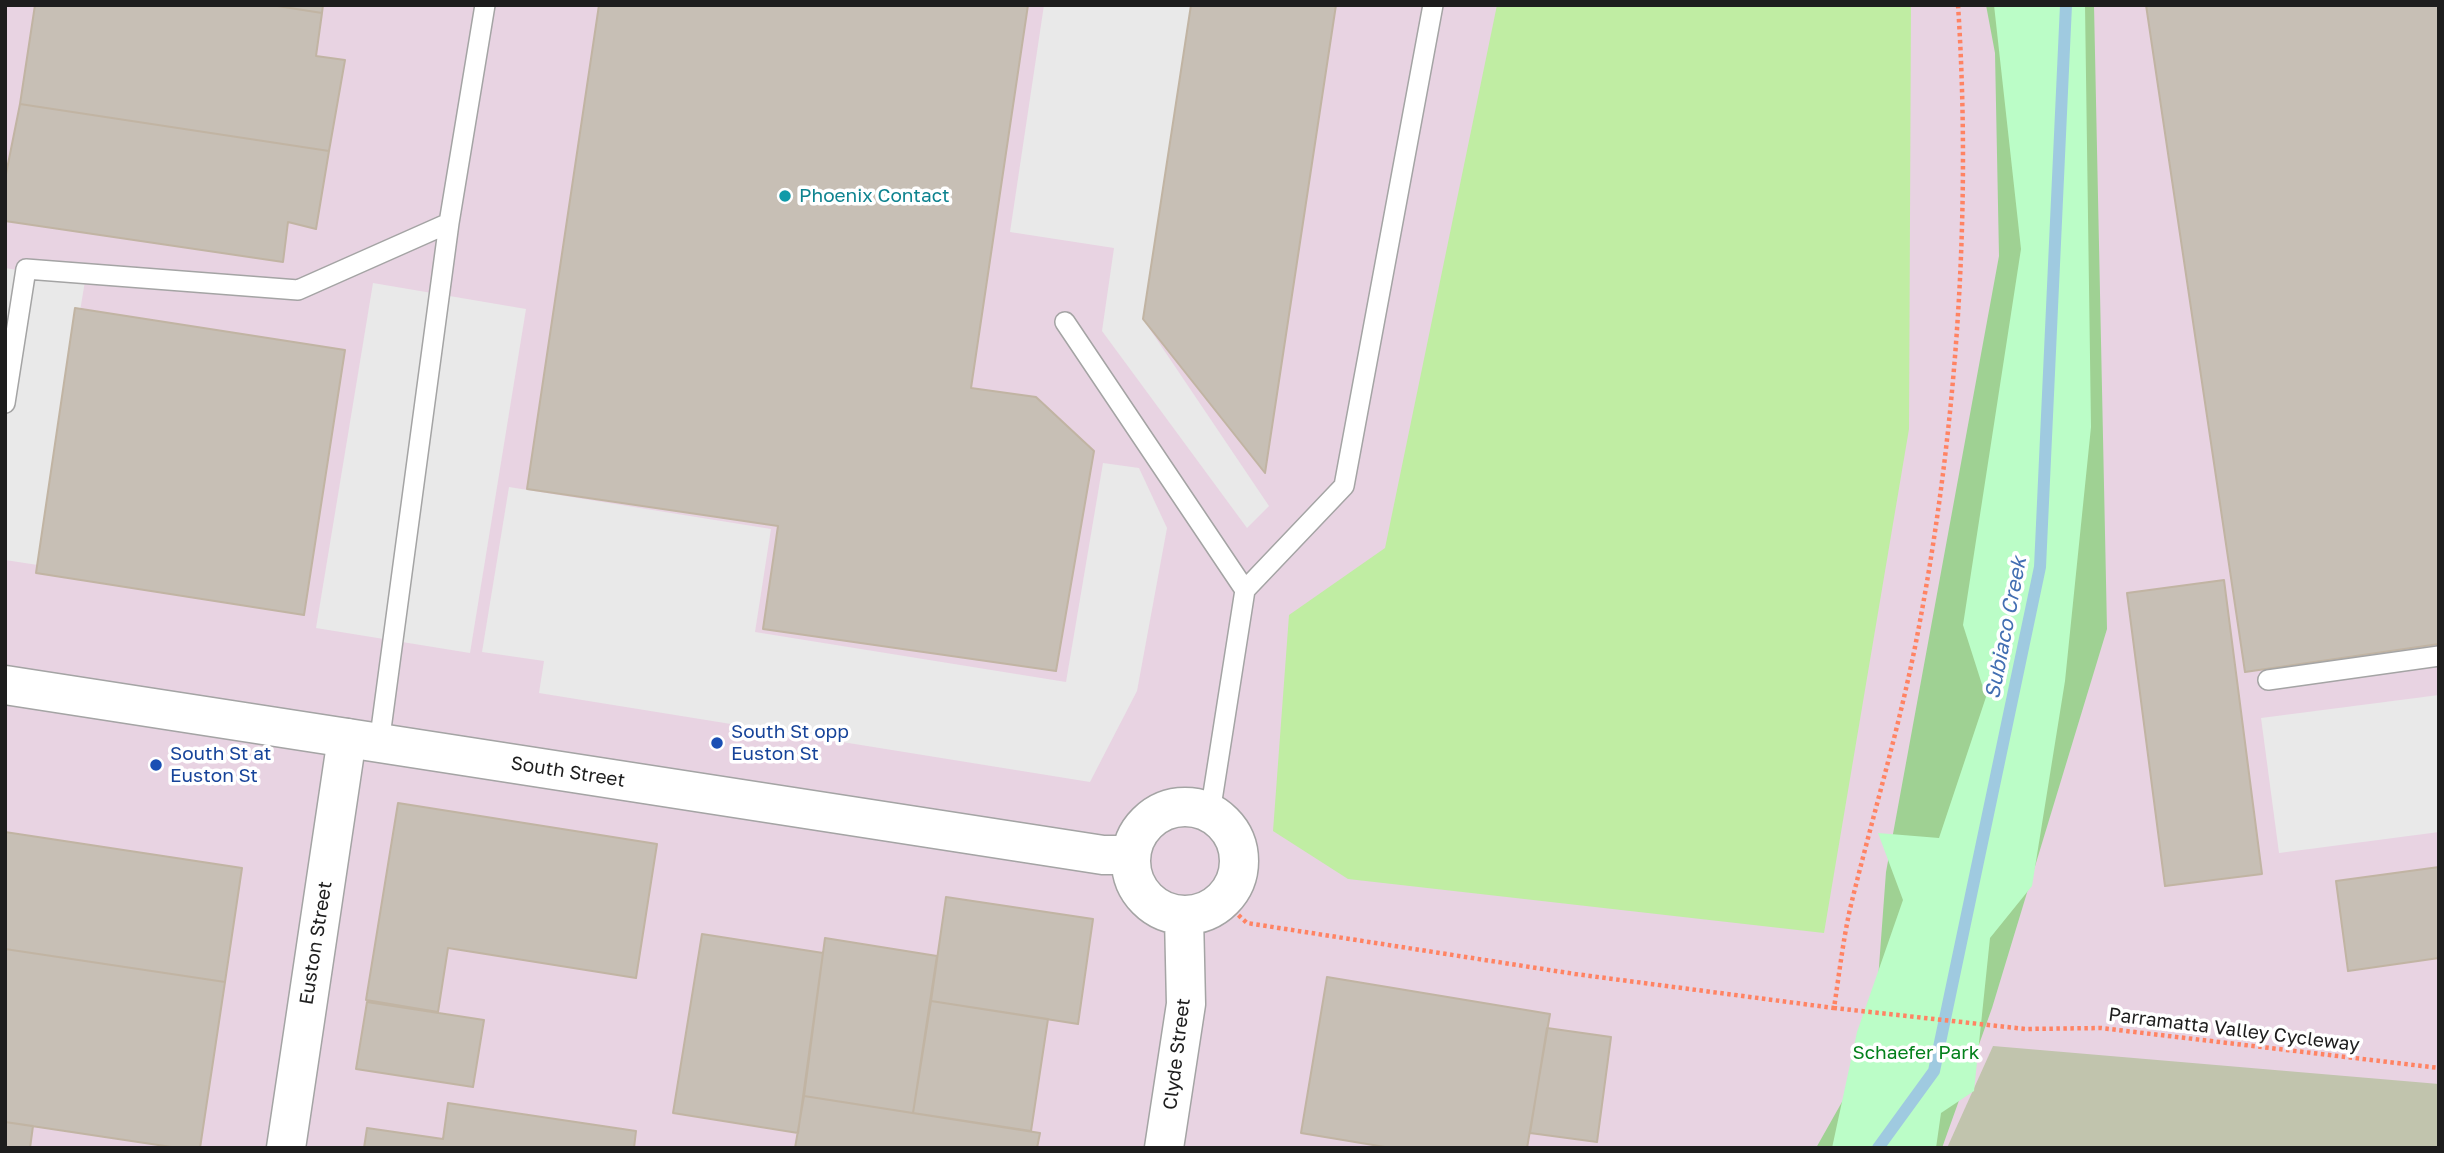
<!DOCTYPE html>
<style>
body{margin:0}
#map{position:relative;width:2444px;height:1153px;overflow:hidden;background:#efece2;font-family:"Golos Text",sans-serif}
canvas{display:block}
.frame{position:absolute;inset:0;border:7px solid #1d1d1d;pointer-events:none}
</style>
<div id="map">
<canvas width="2444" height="1153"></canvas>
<div class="frame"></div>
</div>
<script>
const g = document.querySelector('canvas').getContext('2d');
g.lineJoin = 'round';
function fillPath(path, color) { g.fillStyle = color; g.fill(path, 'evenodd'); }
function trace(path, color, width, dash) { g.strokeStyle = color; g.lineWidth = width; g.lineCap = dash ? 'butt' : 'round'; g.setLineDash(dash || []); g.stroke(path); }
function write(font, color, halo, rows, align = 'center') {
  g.font = font + ' "Golos Text",sans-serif'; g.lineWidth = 7; g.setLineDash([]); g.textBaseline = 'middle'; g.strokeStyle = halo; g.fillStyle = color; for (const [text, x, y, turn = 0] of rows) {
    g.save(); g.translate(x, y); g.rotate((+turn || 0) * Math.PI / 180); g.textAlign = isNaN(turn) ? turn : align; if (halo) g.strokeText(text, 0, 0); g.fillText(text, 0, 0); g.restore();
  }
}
const industrial = new Path2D(`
 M 5,5 L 2439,5 L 2439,1148 L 5,1148 Z`);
const construction = new Path2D(`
 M 1993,1046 L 2439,1084 L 2439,1148 L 1947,1148 Z`);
const grass = new Path2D(`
 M 1497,5 L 1911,5 L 1909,429 L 1824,933 L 1348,879 L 1273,831 L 1289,615 L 1385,548 Z`);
const forest = new Path2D(`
 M 1986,5 L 2094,5 L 2107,629 L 1992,1008 L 1942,1148 L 1816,1148 L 1873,1047 L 1886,872 L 1999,256 L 1995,53 Z`);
const park = new Path2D(`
 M 1994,5 L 2085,5 L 2091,427 L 2065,681 L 2032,886 L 1990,938 L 1974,1091 L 1941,1113 L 1936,1148 L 1832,1148 L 1857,1032 L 1903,900 L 1878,833 L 1939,838 L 1986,697 L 1963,625 L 2021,249 Z`);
const parking = new Path2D(`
 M 1044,5 L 1191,5 L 1143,319 L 1269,506 L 1247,528 L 1102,331 L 1114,248 L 1010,232 Z
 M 5,268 L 85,281 L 38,565 L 5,560 Z
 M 373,283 L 526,309 L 470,653 L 316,628 Z
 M 1103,463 L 1139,468 L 1167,528 L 1137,691 L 1090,782 L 539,693 L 544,661 L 482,652 L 509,487 L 771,529 L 755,632 L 1066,682 Z
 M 2439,695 L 2439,832 L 2279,853 L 2261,718 Z`);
const stream = new Path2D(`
 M 1878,1148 L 1934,1071 L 2040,567 L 2066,5`);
const building = new Path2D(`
 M 35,5 L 271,5 L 322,13 L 316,56 L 345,60 L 329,151 L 20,104 Z
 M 271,5 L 323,5 L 322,13 Z
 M 599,5 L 1028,5 L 971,388 L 1036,397 L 1094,451 L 1056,671 L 763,629 L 778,526 L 527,489 Z
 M 1191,5 L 1336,5 L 1265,473 L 1143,319 Z
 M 2146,5 L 2439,5 L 2439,644 L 2245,672 Z
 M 20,104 L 329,151 L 316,229 L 288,222 L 283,262 L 5,221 L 5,179 Z
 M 75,308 L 345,350 L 304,615 L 36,573 Z
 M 2224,580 L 2262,874 L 2165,886 L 2127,593 Z
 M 398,803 L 657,844 L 636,978 L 448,948 L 438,1012 L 366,1000 Z
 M 5,832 L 242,868 L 225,982 L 5,949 Z
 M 2439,867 L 2439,958 L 2348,971 L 2336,881 Z
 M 946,897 L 1093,919 L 1078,1024 L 931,1001 Z
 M 702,934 L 823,953 L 798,1133 L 673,1113 Z
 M 825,938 L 937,956 L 913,1113 L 804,1096 Z
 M 5,949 L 225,982 L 200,1148 L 178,1148 L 5,1122 Z
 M 1327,977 L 1550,1014 L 1527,1148 L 1391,1148 L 1301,1133 Z
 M 931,1001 L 1048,1019 L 1031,1131 L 913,1113 Z
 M 367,1002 L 484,1020 L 473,1087 L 356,1069 Z
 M 1547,1028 L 1611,1037 L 1597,1142 L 1530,1133 Z
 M 804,1096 L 1040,1133 L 1037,1148 L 795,1148 Z
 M 448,1103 L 636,1131 L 634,1148 L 364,1148 L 367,1128 L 443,1139 Z
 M 5,1122 L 33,1126 L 30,1148 L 5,1148 Z`);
const path = new Path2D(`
 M 1958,5 C 1972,216 1956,440 1915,647 C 1897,736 1871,822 1850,909 C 1843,941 1839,975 1834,1008 L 2025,1029 L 2101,1028 L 2439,1068
 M 1223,901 L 1247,923 L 1575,974 L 1834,1008`);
const service = new Path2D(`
 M 1065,322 L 1245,590 L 1210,813
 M 5,403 L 26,269 L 298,290 L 449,223
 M 1245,590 L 1344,486 L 1433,5
 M 2268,680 L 2439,656
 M 379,744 L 449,223 L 485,5`);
const minor = new Path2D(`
 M 286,1148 L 347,738`);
const tertiary = new Path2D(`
 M 5,685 L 1103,855 L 1131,855
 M1131 861a54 54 0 1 1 108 0a54 54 0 1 1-108 0Z
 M 1164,1148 L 1186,1004 L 1184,917`);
const markers = [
 [785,196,7,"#0f9aa8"],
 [717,743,7,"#1a4fb4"],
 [156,765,7,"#1a4fb4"]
];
const cultureNames = [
 ["Phoenix Contact",799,196]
];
const transitNames = [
 ["South St opp",731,732],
 ["Euston St",731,754],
 ["South St at",170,754],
 ["Euston St",170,776]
];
const streetNames = [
 ["South Street",568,772,9],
 ["Euston Street",316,943,-81],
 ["Parramatta Valley Cycleway",2234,1030,7],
 ["Clyde Street",1177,1054,-83]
];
const parkNames = [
 ["Schaefer Park",1916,1053]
];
const waterNames = [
 ["Subiaco Creek",2006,628,-79]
];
fillPath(industrial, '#e8d3e2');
fillPath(construction, '#c1c4ad');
fillPath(grass, '#c0eda3');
fillPath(forest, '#9fd193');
fillPath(park, '#bbfdc7');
fillPath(parking, '#e9e9e9');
trace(stream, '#9fcae0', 12);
fillPath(building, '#c7bfb5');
trace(building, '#c1b4a3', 2);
trace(service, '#a4a4a4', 22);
trace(minor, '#a4a4a4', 41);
trace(tertiary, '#a4a4a4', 41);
trace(path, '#ff8363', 4.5, [3.5, 3.5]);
trace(service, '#fff', 19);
trace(minor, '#fff', 38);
trace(tertiary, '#fff', 38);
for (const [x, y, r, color] of markers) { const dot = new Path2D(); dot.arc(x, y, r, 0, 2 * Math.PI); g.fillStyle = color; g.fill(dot); trace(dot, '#fff', 2.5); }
write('19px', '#0d838f', '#fff', cultureNames, 'left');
write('19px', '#164399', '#fff', transitNames, 'left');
write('19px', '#1d1d1d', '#fff', streetNames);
write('19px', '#04811c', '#fff', parkNames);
write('italic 21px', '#436fb2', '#fff', waterNames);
</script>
